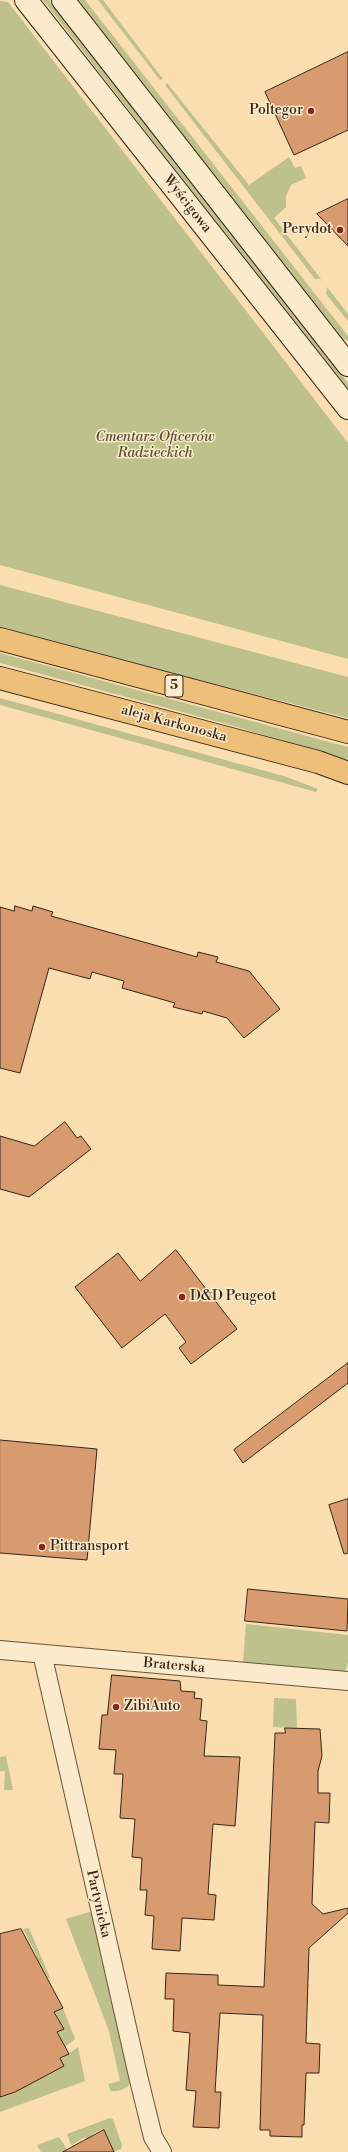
<!DOCTYPE html>
<meta charset="utf-8">
<style>
body{margin:0}
canvas{display:block;background:#fadeb0}
</style>
<canvas width="348" height="2152"></canvas>
<script>
const g = document.querySelector('canvas').getContext('2d');
g.lineJoin = 'round';
function fillPath(path, color) { g.fillStyle = color; g.fill(path, 'evenodd'); }
function trace(path, color, width, dash) { g.strokeStyle = color; g.lineWidth = width; g.lineCap = dash ? 'butt' : 'round'; g.setLineDash(dash || []); g.stroke(path); }
function write(font, color, halo, rows, align = 'center') {
  g.font = font + ' "Libre Bodoni",serif'; g.lineWidth = 3; g.setLineDash([]); g.textBaseline = 'middle'; g.strokeStyle = halo; g.fillStyle = color; for (const [text, x, y, turn = 0] of rows) {
    g.save(); g.translate(x, y); g.rotate((+turn || 0) * Math.PI / 180); g.textAlign = isNaN(turn) ? turn : align; if (halo) g.strokeText(text, 0, 0); g.fillText(text, 0, 0); g.restore();
  }
}
const green = new Path2D(`
 M 43,0 L 49,0 L 348,383 L 348,391 Z
 M 78,0 L 85,0 L 348,336 L 348,341 L 343,339 Z
 M 98,0 L 103,0 L 163,79 L 160,80 Z
 M 0,1 L 8,2 L 348,443 L 348,659 L 0,565 Z
 M 167,83 L 249,185 L 289,157 L 295,168 L 301,166 L 306,178 L 291,185 L 286,196 L 286,207 L 274,218 L 321,279 L 315,279 L 165,85 Z
 M 327,287 L 348,314 L 348,321 L 326,294 Z
 M 0,585 L 348,677 L 348,718 L 40,639 L 0,627 Z
 M 0,653 L 348,747 L 348,761 L 234,726 L 0,663 Z
 M 0,698 L 287,777 L 318,789 L 316,792 L 0,705 Z
 M 246,1624 L 348,1635 L 348,1663 L 345,1671 L 243,1662 Z
 M 274,1698 L 296,1699 L 297,1728 L 273,1727 Z
 M 6,1756 L 13,1790 L 4,1790 L 5,1771 L 0,1771 L 0,1757 Z
 M 89,1912 L 92,1913 L 131,2077 L 128,2087 L 118,2091 L 111,2091 L 108,2084 L 120,2081 L 109,2031 L 66,1919 Z
 M 29,1928 L 50,1978 L 48,1978 L 36,1957 L 37,1956 L 23,1929 Z
 M 63,2008 L 75,2039 L 65,2047 L 57,2032 L 63,2028 L 55,2012 Z
 M 78,2047 L 85,2081 L 0,2112 L 0,2090 L 3,2096 L 15,2092 Z
 M 110,2118 L 113,2119 L 122,2145 L 121,2149 L 114,2152 L 103,2129 L 92,2134 L 94,2138 L 87,2141 L 85,2137 L 71,2145 L 67,2134 Z
 M 59,2137 L 67,2149 L 62,2152 L 41,2152 L 37,2145 Z`);
const building = new Path2D(`
 M 348,52 L 348,130 L 294,155 L 265,92 Z
 M 348,199 L 348,246 L 317,214 Z
 M 15,906 L 32,911 L 33,906 L 53,912 L 51,916 L 197,957 L 198,952 L 218,957 L 216,962 L 249,971 L 280,1009 L 244,1038 L 227,1018 L 203,1011 L 202,1014 L 173,1007 L 175,1003 L 122,988 L 124,981 L 92,972 L 90,979 L 49,968 L 20,1073 L 0,1068 L 0,907 L 14,911 Z
 M 65,1122 L 77,1138 L 81,1136 L 91,1149 L 29,1197 L 0,1189 L 0,1136 L 34,1146 Z
 M 176,1250 L 237,1329 L 191,1364 L 179,1348 L 186,1342 L 165,1314 L 122,1348 L 75,1287 L 118,1253 L 140,1281 Z
 M 348,1363 L 348,1383 L 243,1463 L 234,1450 Z
 M 0,1440 L 97,1449 L 87,1560 L 0,1553 Z
 M 348,1499 L 348,1553 L 344,1554 L 329,1505 Z
 M 248,1589 L 348,1599 L 347,1631 L 245,1621 Z
 M 112,1675 L 180,1681 L 181,1691 L 195,1692 L 194,1698 L 202,1699 L 200,1720 L 207,1721 L 204,1756 L 240,1757 L 235,1826 L 213,1824 L 208,1894 L 216,1895 L 214,1920 L 182,1918 L 180,1951 L 152,1949 L 154,1916 L 145,1915 L 147,1890 L 140,1890 L 142,1858 L 132,1857 L 135,1819 L 120,1818 L 123,1774 L 114,1774 L 116,1750 L 99,1749 L 102,1715 L 107,1715 Z
 M 285,1728 L 320,1729 L 322,1756 L 318,1771 L 318,1793 L 330,1793 L 329,1823 L 315,1822 L 312,1904 L 323,1914 L 348,1908 L 348,1913 L 309,1948 L 306,2043 L 320,2044 L 319,2073 L 306,2073 L 304,2125 L 302,2125 L 302,2137 L 270,2136 L 270,2130 L 260,2130 L 263,2015 L 220,2013 L 215,2092 L 221,2092 L 219,2128 L 193,2127 L 196,2091 L 186,2090 L 190,2033 L 173,2031 L 174,1999 L 165,1999 L 166,1973 L 218,1975 L 218,1985 L 264,1987 L 275,1733 L 285,1733 Z
 M 21,1929 L 63,2008 L 54,2012 L 64,2029 L 57,2032 L 69,2054 L 60,2058 L 64,2066 L 15,2092 L 0,2097 L 0,1934 Z
 M 104,2130 L 114,2152 L 63,2152 Z`);
const minor = new Path2D(`
 M 0,1650 L 348,1681
 M 45,1654 L 44,1662 L 139,2080 L 153,2137 L 162,2152`);
const secondary = new Path2D(`
 M 26,0 L 348,408
 M 63,0 L 348,365`);
const primary = new Path2D(`
 M 0,639 L 348,732
 M 0,678 L 318,762 L 348,773`);
const markers = [
 [311,111,4,"#8f2418"],
 [340,230,4,"#8f2418"],
 [182,1297,4,"#8f2418"],
 [42,1547,4,"#8f2418"],
 [116,1707,4,"#8f2418"]
];
const shields = [
 [174,686,18]
];
const shieldNames = [
 ["5",174,686]
];
const poiNames = [
 ["Poltegor",303,111,"right"],
 ["Perydot",332,230,"right"],
 ["D&D Peugeot",190,1297],
 ["Pittransport",50,1547],
 ["ZibiAuto",124,1707]
];
const streetNames = [
 ["Wyścigowa",187,204,52],
 ["aleja Karkonoska",174,724,15],
 ["Braterska",174,1666,5],
 ["Partynicka",98,1904,77]
];
const parkNames = [
 ["Cmentarz Oficerów",155,438],
 ["Radzieckich",155,454]
];
fillPath(green, '#bec18b');
fillPath(building, '#d89b70');
trace(building, '#382517', 1);
trace(minor, '#68533d', 20);
trace(secondary, '#382517', 24);
trace(primary, '#382517', 24);
trace(minor, '#fceacc', 18);
trace(secondary, '#fceacc', 22);
trace(primary, '#edbf78', 22);
for (const [x, y, r, color] of markers) { const dot = new Path2D(); dot.arc(x, y, r, 0, 2 * Math.PI); g.fillStyle = color; g.fill(dot); trace(dot, '#fceacc', 1.5); }
for (const [x, y, w] of shields) { const box = new Path2D(); box.roundRect(x - w / 2, y - 11, w, 22, 3); g.fillStyle = '#fceacc'; g.fill(box); trace(box, '#382517', 1); }
write('bold 13px', '#382517', null, shieldNames);
write('14px', '#382517', '#fceacc', poiNames, 'left');
write('14px', '#382517', '#fceacc', streetNames);
write('italic 14px', '#5a4c34', '#fceacc', parkNames);
</script>
